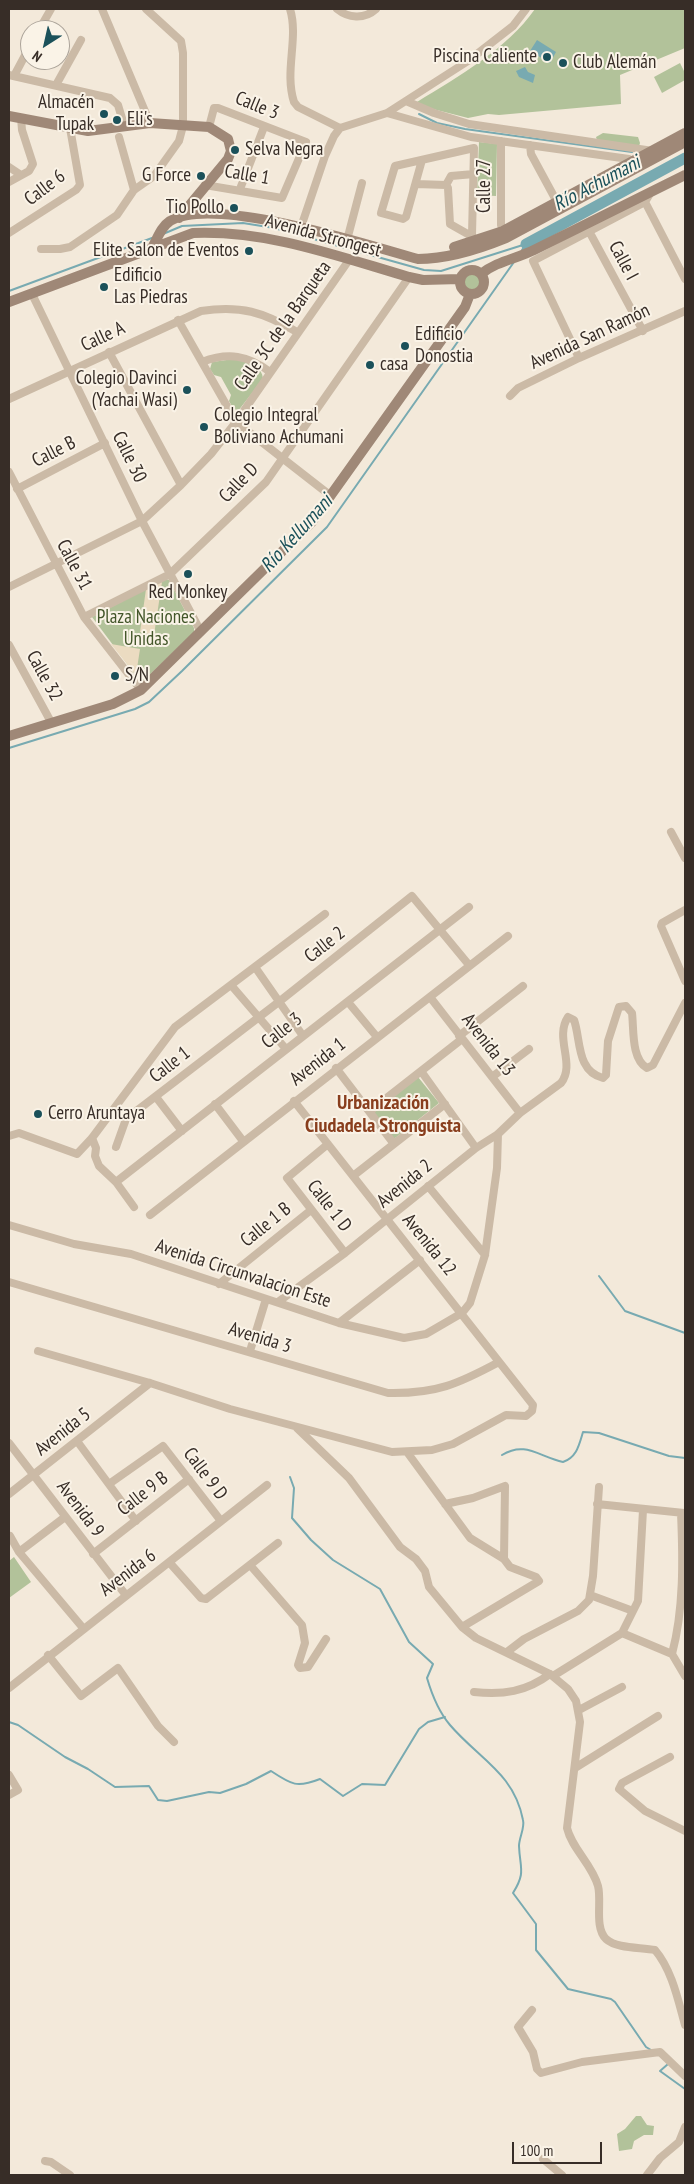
<!DOCTYPE html>
<meta charset="utf-8">
<style>
body{margin:0}
#map{position:relative;width:694px;height:2184px;overflow:hidden;background:#f3e9da;font-family:"PT Sans Narrow",sans-serif}
canvas{display:block}
.frame{position:absolute;inset:0;border:10px solid #372d27;pointer-events:none}
.north{position:absolute;left:20px;top:20px;width:50px;height:50px;box-sizing:border-box;background:#faf3e7;border:1px solid #aca49a;border-radius:50%;rotate:215deg;font-size:14px;font-weight:700;line-height:20px;text-align:center;color:#372d27}
.north::after{content:'';display:block;margin:auto;width:18px;height:22px;background:#1b515a;clip-path:polygon(50% 0,100% 100%,50% 72%,0 100%)}
.scale{position:absolute;left:512px;top:2142px;width:90px;height:22px;box-sizing:border-box;border:2px solid #372d27;border-top:0;padding-left:6px;font-size:15px;line-height:18px;white-space:nowrap;color:#372d27;-webkit-text-stroke:4px #faf3e7;paint-order:stroke}
</style>
<div id="map">
<canvas width="694" height="2184"></canvas>
<div class="frame"></div>
<div class="north">N</div>
<div class="scale">100 m</div>
</div>
<script>
const g = document.querySelector('canvas').getContext('2d');
g.lineJoin = 'round';
function fillPath(path, color) { g.fillStyle = color; g.fill(path, 'evenodd'); }
function trace(path, color, width, dash) { g.strokeStyle = color; g.lineWidth = width; g.lineCap = dash ? 'butt' : 'round'; g.setLineDash(dash || []); g.stroke(path); }
function write(font, color, halo, rows, align = 'center') {
  g.font = font + ' "PT Sans Narrow",sans-serif'; g.lineWidth = 4; g.setLineDash([]); g.textBaseline = 'middle'; g.strokeStyle = halo; g.fillStyle = color; for (const [text, x, y, turn = 0] of rows) {
    g.save(); g.translate(x, y); g.rotate((+turn || 0) * Math.PI / 180); g.textAlign = isNaN(turn) ? turn : align; if (halo) g.strokeText(text, 0, 0); g.fillText(text, 0, 0); g.restore();
  }
}
const green = new Path2D(`
 M 535,9 L 685,9 L 685,48 L 620,75 L 621,104 L 499,115 L 488,114 L 468,118 L 421,106 L 417,102 C 459,76 507,49 535,9 Z
 M 680,63 L 685,73 L 685,80 L 662,93 L 654,77 Z
 M 603,133 L 638,137 L 640,143 L 639,146 L 597,140 L 596,137 Z
 M 479,142 L 497,144 L 496,196 L 477,195 Z
 M464 282a9 9 0 1 1 18 0a9 9 0 1 1-18 0Z
 M 234,359 C 245,361 263,366 263,379 L 238,411 L 233,408 L 229,401 L 231,395 L 221,377 L 214,375 L 210,369 L 212,362 Z
 M 166,579 L 169,580 L 194,628 L 194,632 L 143,681 L 140,681 L 92,617 Z
 M 418,1077 L 439,1103 L 394,1139 L 373,1113 Z
 M 14,1557 L 31,1582 L 9,1598 L 9,1561 Z
 M 636,2116 L 641,2116 L 647,2125 L 654,2126 L 653,2135 L 644,2135 L 634,2141 L 632,2149 L 619,2151 L 617,2134 L 625,2129 Z`);
const plaza = new Path2D(`
 M 162,582 L 154,635 L 140,632 L 146,589 Z
 M 111,644 L 140,649 L 136,675 L 115,649 Z`);
const water = new Path2D(`
 M 537,40 L 556,52 L 550,63 L 530,51 Z
 M 525,67 L 528,72 L 535,75 L 533,83 L 519,77 L 516,71 Z`);
const stream = new Path2D(`
 M 419,114 L 437,123 L 465,129 L 632,152
 M 163,234 L 182,226 L 243,223 L 274,228 L 424,270 L 441,271 L 526,244
 M 522,250 L 526,244
 M 9,291 L 152,238
 M 9,748 L 135,709 L 149,702 L 182,671 L 327,527 L 514,262
 M 599,1276 L 625,1311 L 685,1333
 M 502,1455 C 525,1441 538,1456 563,1462 C 577,1457 579,1445 583,1432 L 599,1433 L 669,1456 L 685,1458
 M 290,1477 L 294,1488 L 292,1518 L 311,1540 L 333,1560 L 380,1589 L 409,1642 L 433,1664 L 427,1678 C 432,1695 438,1711 450,1725 C 479,1759 514,1773 523,1820 C 525,1828 519,1838 519,1846 C 520,1869 526,1872 513,1893 L 536,1924 L 536,1950 L 568,1989 L 611,1999 L 615,2002 L 646,2047 L 651,2050
 M 9,1722 L 18,1725 L 65,1757 L 88,1769 L 115,1787 L 149,1786 L 158,1800 L 167,1801 L 209,1792 L 220,1793 L 246,1784 L 271,1771 C 292,1785 297,1788 320,1779 L 343,1796 L 362,1784 L 385,1785 L 419,1729 L 428,1722 L 445,1717
 M 668,2064 L 660,2071 L 685,2089`);
const river = new Path2D(`
 M 526,244 L 685,158`);
const street = new Path2D(`
 M 102,9 L 150,123
 M 290,9 C 299,38 284,71 294,102 L 298,107 L 340,128
 M 337,9 C 348,18 364,20 376,9
 M 39,30 L 51,9
 M 9,75 L 110,98 L 118,105 L 124,125
 M 14,76 L 30,46
 M 56,85 L 81,40
 M 406,101 L 434,113 L 469,124 L 653,151
 M 387,113 L 471,137 L 629,159 L 633,163
 M 119,137 L 134,190
 M 501,141 L 501,225 L 503,231
 M 530,145 L 531,154 L 557,202
 M 422,160 L 406,217 L 403,219 L 381,213 L 395,166 L 474,148 L 472,235
 M 9,167 L 21,175
 M 9,182 L 29,171 L 33,164 L 22,130 L 21,118
 M 416,184 L 446,185 L 448,188 L 450,224 L 473,237
 M 205,185 L 282,198 L 306,142 L 218,108 L 214,108 L 209,127
 M 446,185 L 451,176 L 474,174
 M 240,189 L 264,127
 M 643,198 L 685,279
 M 301,227 L 325,156 L 334,136 L 340,128 L 387,113 L 468,61 L 513,26 L 526,9
 M 9,233 L 76,190 L 80,185 L 70,128
 M 590,233 L 643,331
 M 347,240 L 362,183
 M 41,249 L 60,249 L 70,247 L 117,215 L 134,190 L 154,176 L 179,141 L 183,126 L 183,53 L 181,41 L 146,9
 M 32,294 L 142,521 L 201,632
 M 178,320 L 236,422 L 331,496
 M 109,352 L 181,485
 M 579,358 L 533,261 L 645,202 L 651,192
 M 202,362 C 228,352 248,355 270,372
 M 510,396 L 518,388 L 579,358 L 685,311
 M 9,399 L 201,311 C 241,305 263,312 297,332
 M 9,472 L 84,617 L 141,690
 M 17,489 L 105,443
 M 9,587 L 142,521 L 181,485 L 211,454 L 236,422 L 349,260
 M 84,617 L 170,574 L 266,482 L 409,277
 M 9,645 L 51,722
 M 671,832 L 685,858
 M 685,910 L 662,923 L 661,926 L 685,981
 M 255,967 L 303,1036
 M 231,985 L 286,1049
 M 430,997 L 520,1113
 M 348,1002 L 377,1037
 M 459,1036 L 523,986
 M 336,1068 L 394,1144
 M 421,1071 L 476,1148
 M 492,1077 L 529,1049
 M 156,1097 L 182,1131
 M 215,1104 L 243,1141
 M 370,1111 L 462,1039
 M 9,1136 L 19,1133 L 77,1154 L 92,1138 L 175,1027 L 325,914
 M 92,1138 L 96,1148 L 95,1156 L 99,1166 L 116,1182 L 134,1207
 M 328,1144 L 287,1178 L 345,1253
 M 116,1147 L 126,1119 L 280,1001 L 412,896 L 469,965
 M 353,1176 L 445,1104
 M 116,1182 L 469,907
 M 428,1186 L 485,1255
 M 150,1215 L 508,936
 M 9,1225 L 74,1244 L 131,1254 L 339,1323 L 404,1338 L 426,1334 L 462,1313 L 470,1303 L 485,1255 L 497,1168 L 498,1134
 M 9,1282 L 388,1393 C 436,1394 458,1384 499,1362
 M 219,1284 L 311,1210
 M 278,1302 L 345,1253 L 476,1148 L 498,1134 L 520,1113 L 561,1083 C 576,1064 554,1038 568,1017 L 574,1020 C 581,1039 576,1071 603,1078 L 606,1075 L 608,1041 L 619,1007 L 626,1006 L 632,1013 C 634,1029 631,1059 647,1068 L 653,1065 L 685,1003
 M 339,1323 L 420,1260
 M 38,1351 L 150,1383 L 230,1409 L 392,1452 L 432,1450 L 453,1444 L 506,1415 L 526,1416 L 532,1411 L 533,1405 L 294,1101
 M 250,1351 L 266,1299
 M 297,1428 L 349,1478 L 400,1547 L 416,1559 L 425,1571 L 429,1587 L 462,1627 L 476,1638 L 550,1674 L 568,1689 L 576,1701 L 580,1722 L 567,1828 C 572,1849 592,1864 598,1886 C 602,1901 594,1927 606,1939 C 617,1949 641,1947 655,1950 C 672,1970 678,2000 685,2025
 M 77,1441 L 136,1521
 M 9,1443 L 125,1594
 M 407,1452 L 470,1538 L 504,1559 L 510,1567 L 536,1577 L 539,1581 L 462,1627
 M 109,1484 L 163,1446 L 221,1521
 M 9,1494 L 150,1383
 M 445,1504 L 473,1498 L 505,1486 L 504,1559
 M 597,1504 L 684,1513
 M 10,1536 L 19,1552 L 83,1628
 M 19,1552 L 65,1517
 M 93,1554 L 189,1479
 M 169,1562 L 201,1598 L 206,1599 L 278,1543
 M 250,1565 L 302,1625 L 305,1643 L 298,1665 L 300,1668 L 308,1667 L 326,1639
 M 590,1595 L 633,1611
 M 622,1633 L 672,1654 L 685,1676
 M 507,1652 L 524,1639 L 578,1611 L 589,1600 L 593,1576 L 599,1487
 M 672,1654 C 684,1609 683,1559 681,1513
 M 48,1655 L 81,1696 L 118,1668 L 158,1726 L 174,1742
 M 553,1676 L 622,1633 L 638,1601 L 643,1510
 M 9,1688 L 267,1485
 M 474,1692 C 503,1695 526,1692 550,1674
 M 579,1710 L 622,1687
 M 670,1757 L 622,1783 L 619,1789 L 645,1811 L 685,1831
 M 575,1768 L 658,1716
 M 9,1775 L 18,1790 L 9,1795
 M 532,2010 L 518,2027 L 533,2052 L 537,2069 L 541,2073 L 582,2062 L 660,2052 L 685,2076
 M 543,2159 L 562,2175
 M 45,2161 L 51,2162 L 70,2175
 M 647,2175 L 660,2158 L 679,2142 L 685,2127`);
const secondary = new Path2D(`
 M 9,116 L 88,131 L 150,123 L 209,127 L 228,139 L 231,151 L 228,159 L 179,218
 M 153,246 C 158,237 161,227 170,221 C 214,195 367,245 418,259 C 448,259 479,249 506,238 L 685,142
 M 454,247 L 503,231 L 685,133
 M460 282a12 12 0 1 1 24 0a12 12 0 1 1-24 0Z
 M 481,274 C 497,261 516,259 534,250 C 584,225 634,200 685,175
 M 9,302 L 193,233 C 268,230 337,256 409,277 L 423,280 L 460,279
 M 9,736 L 113,704 L 141,690 L 311,523 L 465,307 L 470,294`);
const markers = [
 [547,57,5,"#1b515a"],
 [563,63,5,"#1b515a"],
 [104,114,5,"#1b515a"],
 [117,120,5,"#1b515a"],
 [235,150,5,"#1b515a"],
 [201,176,5,"#1b515a"],
 [234,208,5,"#1b515a"],
 [249,251,5,"#1b515a"],
 [104,287,5,"#1b515a"],
 [405,346,5,"#1b515a"],
 [370,365,5,"#1b515a"],
 [187,390,5,"#1b515a"],
 [204,427,5,"#1b515a"],
 [188,574,5,"#1b515a"],
 [115,676,5,"#1b515a"],
 [38,1114,5,"#1b515a"]
];
const poiNames = [
 ["Piscina Caliente",537,57,"right"],
 ["Club Alemán",573,63],
 ["Almacén",94,103,"right"],
 ["Tupak",94,125,"right"],
 ["Eli's",127,120],
 ["Selva Negra",245,150],
 ["G Force",191,176,"right"],
 ["Tio Pollo",224,208,"right"],
 ["Elite Salon de Eventos",239,251,"right"],
 ["Edificio",114,276],
 ["Las Piedras",114,298],
 ["Edificio",415,335],
 ["Donostia",415,357],
 ["casa",380,365],
 ["Colegio Davinci",177,379,"right"],
 ["(Yachai Wasi)",177,401,"right"],
 ["Colegio Integral",214,416],
 ["Boliviano Achumani",214,438],
 ["Red Monkey",188,593,"center"],
 ["S/N",125,676],
 ["Cerro Aruntaya",48,1114]
];
const streetNames = [
 ["Calle 3",257,106,22],
 ["Calle 1",247,175,10],
 ["Calle 27",485,186,-90],
 ["Calle 6",45,188,-37],
 ["Avenida Strongest",323,236,15],
 ["Calle I",623,261,62],
 ["Calle 3C de la Barqueta",283,326,-55],
 ["Calle A",103,337,-25],
 ["Avenida San Ramón",590,337,-25],
 ["Calle B",54,452,-27],
 ["Calle 30",129,457,64],
 ["Calle D",239,483,-46],
 ["Calle 31",74,565,62],
 ["Calle 32",44,676,61],
 ["Calle 2",325,945,-38],
 ["Calle 3",282,1031,-38],
 ["Avenida 13",488,1045,52],
 ["Avenida 1",318,1062,-38],
 ["Calle 1",170,1065,-38],
 ["Avenida 2",405,1184,-39],
 ["Calle 1 D",329,1206,52],
 ["Calle 1 B",266,1225,-39],
 ["Avenida 12",429,1245,51],
 ["Avenida Circunvalacion Este",243,1274,18],
 ["Avenida 3",260,1338,17],
 ["Avenida 5",63,1432,-38],
 ["Calle 9 D",205,1474,53],
 ["Calle 9 B",143,1494,-38],
 ["Avenida 9",80,1509,53],
 ["Avenida 6",128,1573,-37]
];
const parkNames = [
 ["Plaza Naciones",146,618],
 ["Unidas",146,640]
];
const waterNames = [
 ["Río Achumani",597,184,-28],
 ["Río Kellumani",297,534,-48]
];
const neighbourhoodNames = [
 ["Urbanización",383,1103],
 ["Ciudadela Stronguista",383,1126]
];
fillPath(green, '#b2c29a');
fillPath(plaza, '#ebdbc1');
fillPath(water, '#78aab1');
trace(stream, '#78aab1', 2);
trace(river, '#78aab1', 11);
trace(street, '#cbbaa6', 8);
trace(secondary, '#9f8877', 10);
for (const [x, y, r, color] of markers) { const dot = new Path2D(); dot.arc(x, y, r, 0, 2 * Math.PI); g.fillStyle = color; g.fill(dot); trace(dot, '#faf3e7', 2); }
write('19px', '#372d27', '#faf3e7', poiNames, 'left');
write('19px', '#372d27', '#faf3e7', streetNames);
write('19px', '#43562a', '#faf3e7', parkNames);
write('italic 20px', '#1b515a', '#faf3e7', waterNames);
write('bold 20px', '#893e1d', '#faf3e7', neighbourhoodNames);
</script>
